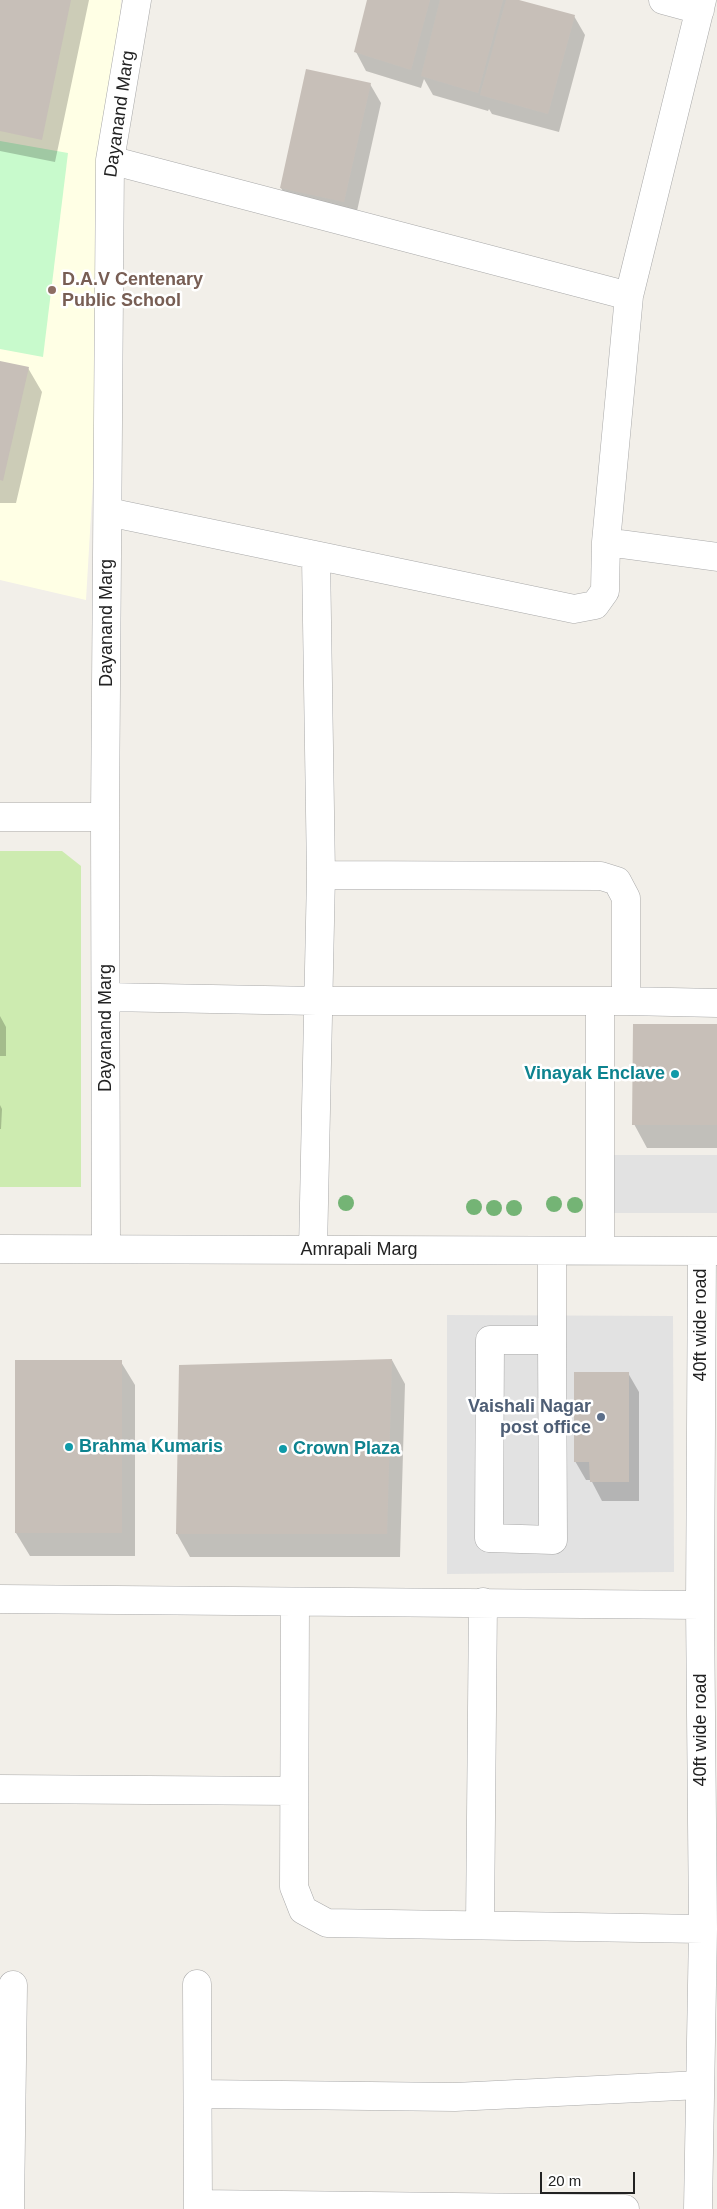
<!DOCTYPE html>
<style>
body{margin:0}
#map{position:relative;width:717px;height:2209px;overflow:hidden;background:#f2efe9;font-family:Helvetica,sans-serif}
canvas{display:block}
.scale{position:absolute;left:540px;top:2172px;width:95px;height:22px;box-sizing:border-box;border:2px solid #222;border-top:0;padding-left:6px;font-size:15px;line-height:18px;white-space:nowrap;color:#222;-webkit-text-stroke:4px #fff;paint-order:stroke}
</style>
<div id="map">
<canvas width="717" height="2209"></canvas>
<div class="scale">20 m</div>
</div>
<script>
const g = document.querySelector('canvas').getContext('2d');
g.lineJoin = 'round';
function fillPath(path, color) { g.fillStyle = color; g.fill(path, 'evenodd'); }
function trace(path, color, width, dash) { g.strokeStyle = color; g.lineWidth = width; g.lineCap = dash ? 'butt' : 'round'; g.setLineDash(dash || []); g.stroke(path); }
function write(font, color, halo, rows, align = 'center') {
  g.font = font + ' Helvetica,sans-serif'; g.lineWidth = 5; g.setLineDash([]); g.textBaseline = 'middle'; g.strokeStyle = halo; g.fillStyle = color; for (const [text, x, y, turn = 0] of rows) {
    g.save(); g.translate(x, y); g.rotate((+turn || 0) * Math.PI / 180); g.textAlign = isNaN(turn) ? turn : align; if (halo) g.strokeText(text, 0, 0); g.fillText(text, 0, 0); g.restore();
  }
}
const education = new Path2D(`
 M 0,0 L 121,0 L 86,600 L 0,580 Z`);
const grass = new Path2D(`
 M 0,851 L 62,851 L 81,866 L 81,1187 L 0,1187 Z`);
const park = new Path2D(`
 M 0,141 L 68,153 L 43,357 L 0,349 Z`);
const parking = new Path2D(`
 M 598,1155 L 717,1155 L 717,1213 L 598,1213 Z
 M 447,1315 L 673,1316 L 674,1572 L 447,1574 Z`);
const shadow = new Path2D(`
 M 0,0 L 89,0 L 55,162 L 0,151 Z
 M 369,0 L 514,0 L 574,16 L 585,35 L 559,132 L 492,114 L 489,109 L 488,111 L 433,95 L 424,79 L 421,88 L 366,71 L 356,52 Z
 M 370,84 L 381,103 L 355,220 L 292,207 L 281,188 Z
 M 0,363 L 28,368 L 42,392 L 16,503 L 0,503 Z
 M 0,1016 L 6,1027 L 6,1056 L 0,1056 Z
 M 717,1026 L 717,1148 L 647,1148 L 634,1124 Z
 M 0,1105 L 2,1109 L 1,1129 L 0,1129 Z
 M 392,1360 L 405,1384 L 400,1557 L 190,1557 L 177,1534 Z
 M 121,1362 L 135,1385 L 135,1556 L 30,1556 L 16,1533 Z
 M 628,1373 L 639,1392 L 639,1501 L 602,1501 L 591,1480 L 586,1480 L 575,1461 Z`);
const building = new Path2D(`
 M 0,0 L 71,0 L 42,140 L 0,131 Z
 M 367,0 L 430,0 L 411,70 L 354,52 Z
 M 440,0 L 503,0 L 478,93 L 421,76 Z
 M 506,0 L 519,0 L 575,15 L 548,114 L 480,95 Z
 M 306,69 L 371,83 L 344,202 L 280,188 Z
 M 0,361 L 29,367 L 3,481 L 0,480 Z
 M 633,1024 L 717,1024 L 717,1125 L 632,1125 Z
 M 392,1359 L 387,1534 L 176,1534 L 179,1365 Z
 M 15,1360 L 122,1360 L 122,1533 L 15,1533 Z
 M 574,1372 L 629,1372 L 629,1482 L 590,1482 L 589,1462 L 574,1462 Z`);
const minor = new Path2D(`
 M 663,0 L 700,10
 M 110,160 L 629,296
 M 108,512 L 574,609 L 595,605 L 605,591 L 606,542 L 629,296 L 702,0
 M 606,542 L 717,557
 M 0,817 L 105,817
 M 321,875 L 601,876 L 617,881 L 626,898 L 626,1001
 M 106,997 L 317,1001 L 626,1001 L 717,1003
 M 0,1249 L 717,1251
 M 106,1249 L 105,817 L 110,160 L 137,0
 M 313,1250 L 321,875 L 316,557
 M 600,1250 L 600,1001
 M 552,1340 L 553,1540 L 489,1538 L 490,1340 L 552,1340 L 552,1251
 M 0,1599 L 700,1605
 M 295,1602 L 294,1887 L 303,1910 L 327,1923 L 703,1929
 M 0,1789 L 294,1791
 M 480,1925 L 483,1602
 M 197,1984 L 198,2209
 M 198,2094 L 455,2097 L 700,2085
 M 198,2204 L 625,2209
 M 10,2209 L 13,1985
 M 698,2209 L 703,1929 L 700,1605 L 702,1251`);
const trees = [
 [346,1203],
 [554,1204],
 [575,1205],
 [474,1207],
 [494,1208],
 [514,1208]
];
const markers = [
 [52,290,5,"#8d6e63"],
 [675,1074,5,"#0f9aa8"],
 [601,1417,5,"#5c6f8a"],
 [69,1447,5,"#0f9aa8"],
 [283,1449,5,"#0f9aa8"]
];
const streetNames = [
 ["Dayanand Marg",120,114,-82],
 ["Dayanand Marg",107,623,-90],
 ["Dayanand Marg",106,1028,-90],
 ["Amrapali Marg",359,1250],
 ["40ft wide road",701,1325,-90],
 ["40ft wide road",701,1730,-90]
];
const educationNames = [
 ["D.A.V Centenary",62,280],
 ["Public School",62,301]
];
const cultureNames = [
 ["Vinayak Enclave",665,1074,"right"],
 ["Brahma Kumaris",79,1447],
 ["Crown Plaza",293,1449]
];
const serviceNames = [
 ["Vaishali Nagar",591,1407],
 ["post office",591,1428]
];
fillPath(education, '#ffffe5');
fillPath(grass, '#cdebb0');
fillPath(park, '#c8facc');
fillPath(parking, '#e2e2e2');
fillPath(shadow, '#0003');
fillPath(building, '#c7bfb8');
trace(minor, '#a9a9a9', 29);
trace(minor, '#fff', 28);
g.fillStyle = '#74b475';
for (const [x, y] of trees) { g.beginPath(); g.arc(x, y, 8, 0, 2 * Math.PI); g.fill(); }
for (const [x, y, r, color] of markers) { const dot = new Path2D(); dot.arc(x, y, r, 0, 2 * Math.PI); g.fillStyle = color; g.fill(dot); trace(dot, '#fff', 2); }
write('18px', '#222', '#fff', streetNames);
write('bold 18px', '#785e54', '#fff', educationNames, 'left');
write('bold 18px', '#0d838f', '#fff', cultureNames, 'left');
write('bold 18px', '#4e5e75', '#fff', serviceNames, 'right');
</script>
